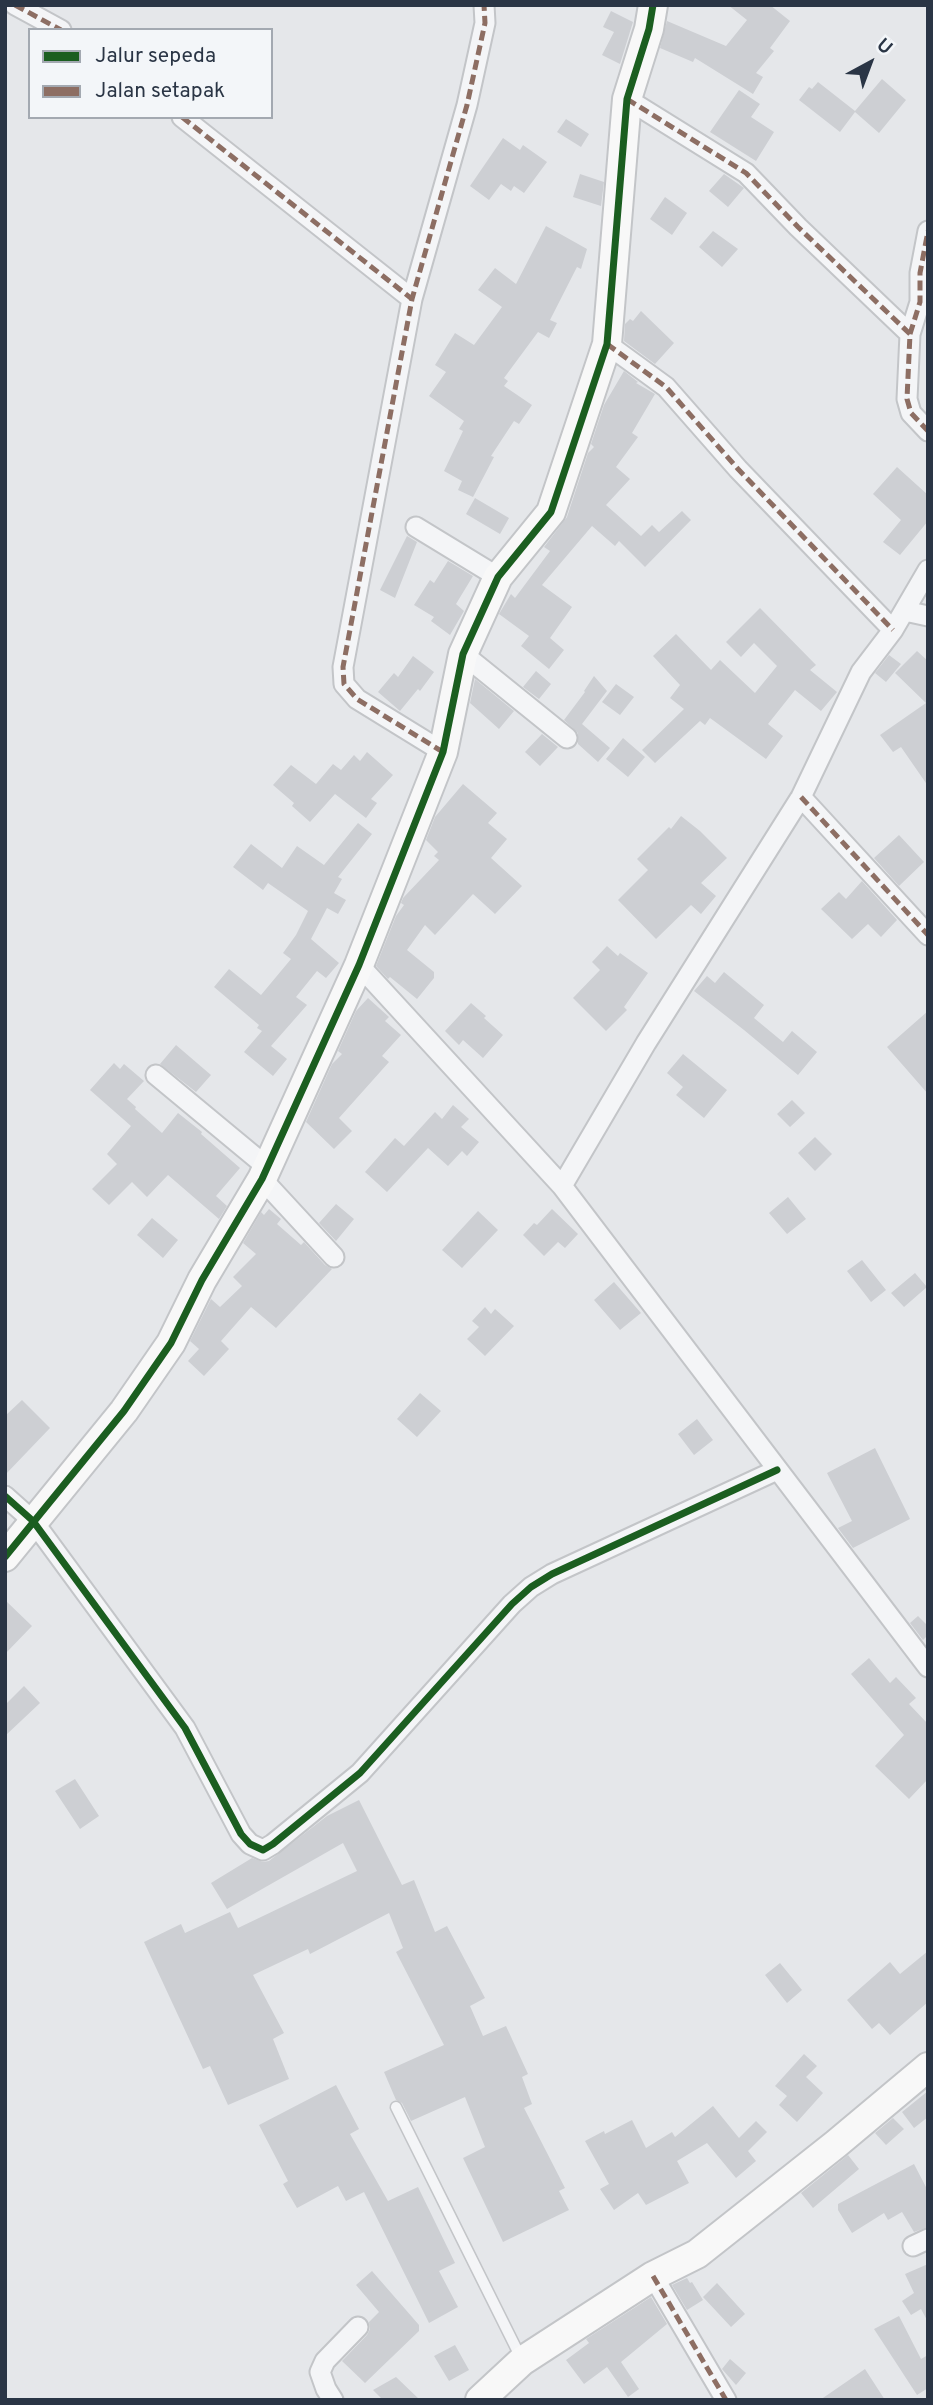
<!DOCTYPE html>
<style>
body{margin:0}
#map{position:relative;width:933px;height:2405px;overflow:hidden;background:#e5e7ea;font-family:Overpass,sans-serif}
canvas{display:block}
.frame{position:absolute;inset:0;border:7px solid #2a3545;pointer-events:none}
.legend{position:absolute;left:28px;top:28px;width:245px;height:91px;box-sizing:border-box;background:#f3f6f9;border:2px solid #a3a9b1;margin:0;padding:9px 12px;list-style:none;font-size:21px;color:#2a3545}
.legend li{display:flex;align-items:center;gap:14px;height:35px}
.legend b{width:35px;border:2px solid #a3a9b1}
.north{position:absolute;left:835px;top:28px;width:70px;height:70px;-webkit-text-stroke:5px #f3f6f9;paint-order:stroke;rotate:41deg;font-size:19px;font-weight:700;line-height:28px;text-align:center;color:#2a3545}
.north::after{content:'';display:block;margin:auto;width:24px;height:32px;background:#2a3545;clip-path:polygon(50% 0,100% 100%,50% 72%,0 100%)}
</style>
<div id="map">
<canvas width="933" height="2405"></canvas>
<div class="frame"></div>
<ul class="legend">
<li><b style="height:9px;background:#1b5e20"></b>Jalur sepeda</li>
<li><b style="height:9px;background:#8d6e63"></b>Jalan setapak</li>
</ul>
<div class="north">U</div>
</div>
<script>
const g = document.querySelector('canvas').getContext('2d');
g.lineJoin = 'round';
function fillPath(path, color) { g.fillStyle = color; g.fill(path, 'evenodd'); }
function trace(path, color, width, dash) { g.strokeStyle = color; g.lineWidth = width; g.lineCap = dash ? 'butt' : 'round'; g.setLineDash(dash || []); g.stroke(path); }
const building = new Path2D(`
 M 728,5 L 770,5 L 790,21 L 770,48 L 774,51 L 756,73 L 763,77 L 753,94 L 695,58 L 693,62 L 660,48 L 667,21 L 726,46 L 747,20 Z
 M 611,11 L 633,22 L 620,64 L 602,55 L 614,32 L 603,27 Z
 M 882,79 L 906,100 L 879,133 L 855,112 L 840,132 L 799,100 L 809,87 L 812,89 L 818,82 L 855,111 Z
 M 739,90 L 760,104 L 751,117 L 774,132 L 756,161 L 710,132 Z
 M 566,119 L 589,134 L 581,147 L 557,132 Z
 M 503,138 L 520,150 L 523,145 L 547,162 L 524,193 L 514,186 L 511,191 L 501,184 L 489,200 L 470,186 Z
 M 580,174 L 604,182 L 601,206 L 573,197 Z
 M 724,174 L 744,188 L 728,207 L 709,191 Z
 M 665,197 L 687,213 L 672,235 L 650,219 Z
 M 546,226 L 587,249 L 581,269 L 577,267 L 550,320 L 557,323 L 549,338 L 538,332 L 504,378 L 508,381 L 504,386 L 532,405 L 519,424 L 514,421 L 491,456 L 494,457 L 473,497 L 458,490 L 462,481 L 444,471 L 463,431 L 459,429 L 464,421 L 429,396 L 446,372 L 435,365 L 455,333 L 474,345 L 502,307 L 478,290 L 495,268 L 516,284 Z
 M 713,231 L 738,249 L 722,267 L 699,247 Z
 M 641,311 L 674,343 L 655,364 L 624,341 L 625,324 L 630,319 L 633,321 Z
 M 624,371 L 638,382 L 636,383 L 655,394 L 632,433 L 638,437 L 616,467 L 630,479 L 606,505 L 641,536 L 652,525 L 659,532 L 682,511 L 691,520 L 645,567 L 619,541 L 615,546 L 592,526 L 542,585 L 572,607 L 550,638 L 564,650 L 549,669 L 521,646 L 529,636 L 499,614 L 511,594 L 515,598 L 550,551 L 544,547 L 567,517 L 588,453 L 594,447 L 591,444 L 604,405 Z
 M 897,467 L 928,495 L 928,521 L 900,555 L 883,542 L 901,520 L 873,494 Z
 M 475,498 L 509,518 L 500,534 L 466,514 Z
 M 407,536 L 417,542 L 395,598 L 380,590 Z
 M 448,561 L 473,576 L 456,604 L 464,611 L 450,635 L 431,621 L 434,617 L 414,605 L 430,580 L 434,583 Z
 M 760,608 L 816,665 L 810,670 L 837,692 L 821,711 L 795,690 L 768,724 L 783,736 L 766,759 L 710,718 L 705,725 L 700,721 L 655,763 L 642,750 L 684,709 L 670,698 L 680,685 L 653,656 L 676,634 L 711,670 L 720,660 L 755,693 L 777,666 L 754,643 L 741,657 L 726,642 Z
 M 917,651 L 928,661 L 928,786 L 901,747 L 893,752 L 880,735 L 926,703 L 895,673 Z
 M 889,655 L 901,664 L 886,682 L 875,673 Z
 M 413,656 L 434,672 L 420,691 L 418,689 L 400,711 L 378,692 L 394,673 L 398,677 Z
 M 536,671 L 551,684 L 539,699 L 523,687 Z
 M 594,676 L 607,691 L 582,724 L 610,748 L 598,762 L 578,744 L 578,733 L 564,720 L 585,692 L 584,691 Z
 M 475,679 L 514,711 L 499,729 L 470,703 Z
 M 616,684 L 634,697 L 620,715 L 602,702 Z
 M 542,734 L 558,747 L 540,766 L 525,752 Z
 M 623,738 L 645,757 L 628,777 L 606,759 Z
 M 367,752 L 393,775 L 371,799 L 377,803 L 366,818 L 335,794 L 310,822 L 292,806 L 294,803 L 273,785 L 291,765 L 316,784 L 333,764 L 341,770 L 354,755 L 360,761 Z
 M 463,784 L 497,813 L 488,823 L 507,839 L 491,858 L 522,886 L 495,914 L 473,894 L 435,935 L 425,925 L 407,950 L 434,972 L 434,978 L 417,999 L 390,977 L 388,979 L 376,966 L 396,916 L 404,905 L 401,903 L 403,898 L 439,860 L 434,856 L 438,852 L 426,840 L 435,817 Z
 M 681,816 L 700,831 L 727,858 L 701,883 L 716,896 L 701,914 L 691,905 L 656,939 L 618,900 L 648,870 L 637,859 L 669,827 L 671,829 Z
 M 358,823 L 372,834 L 338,877 L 342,879 L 334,893 L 346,900 L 338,914 L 327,908 L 311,939 L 339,963 L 326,978 L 317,971 L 296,997 L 307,1005 L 271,1046 L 287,1059 L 273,1076 L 244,1052 L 262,1031 L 257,1028 L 259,1025 L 214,987 L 229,969 L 261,995 L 291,959 L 283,953 L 296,935 L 308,911 L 268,883 L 263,890 L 233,867 L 251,844 L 282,868 L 297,846 L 324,865 Z
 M 899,835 L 924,862 L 899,886 L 874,858 Z
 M 862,881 L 897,920 L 881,937 L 868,924 L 852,939 L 821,909 L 839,892 L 846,899 Z
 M 607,946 L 618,956 L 620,953 L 648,973 L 624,1007 L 627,1010 L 606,1031 L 573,998 L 600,970 L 592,962 Z
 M 724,972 L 764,1005 L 754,1018 L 783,1042 L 792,1031 L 817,1052 L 798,1075 L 744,1030 L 694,991 L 707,976 L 715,983 Z
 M 368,998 L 389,1017 L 385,1021 L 401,1035 L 382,1056 L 389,1062 L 339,1118 L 352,1131 L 334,1149 L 306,1122 L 332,1064 L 342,1054 L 338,1051 L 356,1011 Z
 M 471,1003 L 486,1016 L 484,1018 L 503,1035 L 483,1058 L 463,1040 L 459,1045 L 445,1031 Z
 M 928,1011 L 928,1094 L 887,1047 Z
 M 176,1045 L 211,1075 L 196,1092 L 160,1064 Z
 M 683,1054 L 727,1090 L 704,1118 L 676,1095 L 683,1087 L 667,1073 Z
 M 114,1063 L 120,1069 L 124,1064 L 144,1081 L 127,1099 L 136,1107 L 135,1109 L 162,1133 L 178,1113 L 202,1132 L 201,1134 L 240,1168 L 216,1196 L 227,1206 L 219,1219 L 168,1175 L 147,1197 L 132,1182 L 109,1205 L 92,1189 L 117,1164 L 107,1154 L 131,1126 L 90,1090 Z
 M 792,1100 L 805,1113 L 790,1127 L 777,1114 Z
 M 453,1105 L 469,1119 L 461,1127 L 479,1142 L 467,1156 L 462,1151 L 448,1166 L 428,1148 L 387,1192 L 365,1172 L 395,1138 L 404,1146 L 435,1112 L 442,1119 Z
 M 815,1137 L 832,1154 L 815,1171 L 798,1153 Z
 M 788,1197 L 806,1219 L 787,1234 L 769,1213 Z
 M 336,1204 L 354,1219 L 336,1241 L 319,1223 Z
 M 269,1209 L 281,1219 L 277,1224 L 301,1245 L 304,1242 L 325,1265 L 332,1269 L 276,1328 L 251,1307 L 221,1341 L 229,1349 L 204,1376 L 188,1361 L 199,1349 L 190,1341 L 211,1299 L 220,1307 L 242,1286 L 233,1277 L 256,1254 L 243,1243 L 261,1212 L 264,1215 Z
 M 552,1209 L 578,1234 L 565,1248 L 558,1242 L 544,1256 L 523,1235 L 534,1223 L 537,1225 Z
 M 478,1211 L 498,1230 L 462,1268 L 442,1250 Z
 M 152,1218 L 178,1240 L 163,1258 L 137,1235 Z
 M 862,1260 L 886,1290 L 871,1302 L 847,1271 Z
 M 915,1273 L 927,1287 L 904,1307 L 891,1293 Z
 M 614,1282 L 641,1313 L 620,1330 L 594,1300 Z
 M 485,1307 L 491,1314 L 495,1309 L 514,1326 L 485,1356 L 467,1339 L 479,1327 L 472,1321 Z
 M 420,1393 L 441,1411 L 417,1437 L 397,1419 Z
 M 22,1400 L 50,1428 L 5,1475 L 5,1416 Z
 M 697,1419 L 713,1440 L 694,1455 L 678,1434 Z
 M 875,1448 L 910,1519 L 853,1548 L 838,1528 L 852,1521 L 827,1473 Z
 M 5,1600 L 32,1626 L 5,1654 Z
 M 918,1616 L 928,1626 L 928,1635 L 923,1640 L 910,1623 Z
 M 869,1658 L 890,1683 L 896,1677 L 916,1698 L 909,1704 L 928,1724 L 928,1779 L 909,1799 L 875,1766 L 904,1735 L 851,1674 Z
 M 24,1686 L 40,1703 L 5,1736 L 5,1705 Z
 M 75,1779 L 99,1816 L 80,1829 L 55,1791 Z
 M 359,1800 L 402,1885 L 414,1880 L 435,1932 L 447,1926 L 485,1998 L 470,2006 L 483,2036 L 506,2026 L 528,2074 L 522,2077 L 532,2104 L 524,2108 L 565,2188 L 559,2191 L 569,2210 L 503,2242 L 463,2158 L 485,2147 L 465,2097 L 411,2121 L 402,2103 L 396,2100 L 384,2072 L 444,2045 L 396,1952 L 403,1948 L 389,1913 L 310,1954 L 308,1949 L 253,1975 L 284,2033 L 273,2039 L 289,2079 L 228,2105 L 210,2066 L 203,2069 L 144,1942 L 181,1924 L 185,1933 L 230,1912 L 238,1928 L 357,1871 L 343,1843 L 227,1909 L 211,1883 L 252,1858 L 263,1862 L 269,1861 L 327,1816 Z
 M 928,1951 L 928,2002 L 890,2035 L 879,2023 L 872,2029 L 847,2000 L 890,1962 L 900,1974 Z
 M 780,1963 L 802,1990 L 787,2003 L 765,1975 Z
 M 804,2054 L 817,2066 L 806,2077 L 823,2093 L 797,2122 L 779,2105 L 787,2096 L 775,2086 Z
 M 336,2085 L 359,2129 L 350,2134 L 388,2201 L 418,2187 L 455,2263 L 439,2271 L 458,2307 L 429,2323 L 364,2192 L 346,2201 L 338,2186 L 297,2208 L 283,2184 L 288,2181 L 259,2125 Z
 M 928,2091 L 928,2117 L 914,2128 L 902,2112 Z
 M 713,2106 L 739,2138 L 756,2121 L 767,2132 L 748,2151 L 756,2161 L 736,2178 L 707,2143 L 677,2161 L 689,2183 L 646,2205 L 638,2193 L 614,2210 L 600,2189 L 609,2184 L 585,2141 L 604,2131 L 605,2134 L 632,2120 L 646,2148 L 672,2132 L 675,2137 Z
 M 893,2118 L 904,2129 L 886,2145 L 875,2133 Z
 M 848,2155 L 859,2169 L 813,2208 L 801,2193 Z
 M 914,2164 L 928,2191 L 928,2227 L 914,2232 L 902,2212 L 888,2220 L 884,2213 L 852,2233 L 838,2210 L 838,2204 Z
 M 928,2264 L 928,2322 L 921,2309 L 911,2315 L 902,2301 L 914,2293 L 905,2274 Z
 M 372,2271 L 419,2325 L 419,2331 L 365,2383 L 342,2361 L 367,2335 L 370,2329 L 369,2322 L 379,2312 L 356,2285 Z
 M 687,2278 L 690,2283 L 692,2282 L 703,2300 L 687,2310 L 672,2285 Z
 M 717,2283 L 745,2314 L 731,2327 L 703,2297 Z
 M 651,2297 L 667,2324 L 621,2362 L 639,2389 L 628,2397 L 607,2367 L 584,2384 L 566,2360 L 589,2343 L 586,2339 Z
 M 899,2316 L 921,2359 L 928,2355 L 928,2388 L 917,2395 L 874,2329 Z
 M 455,2345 L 469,2370 L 449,2381 L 434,2356 Z
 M 730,2359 L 746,2373 L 736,2385 L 722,2369 Z
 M 865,2369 L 885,2400 L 820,2400 Z
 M 396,2377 L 420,2400 L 383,2400 L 373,2390 Z`);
const lane = new Path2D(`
 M 396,2107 L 522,2360`);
const street = new Path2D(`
 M 15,5 L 61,30
 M 627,99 L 746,173 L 798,227 L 910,334 L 907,399 L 911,413 L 928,431
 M 182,117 L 412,299
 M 910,334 L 920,302 L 920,273 L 928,231
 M 607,344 L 666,387 L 738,469 L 893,630
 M 416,527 L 498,577
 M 905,611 L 928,616
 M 463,654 L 567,738
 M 443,752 L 357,699 L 344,684 L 343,667 L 412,299 L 467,105 L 485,23 L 484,5
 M 801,797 L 928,935
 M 359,965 L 562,1186 L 928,1667
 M 156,1075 L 267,1167
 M 262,1179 L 334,1257
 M 562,1186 L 646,1043 L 801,797 L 861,672 L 893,630 L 928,570
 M 5,1496 L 33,1521 L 185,1728 L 241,1834 L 250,1844 L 263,1850 L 273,1844 L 360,1773 L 512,1604 L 531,1587 L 552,1574 L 777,1470
 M 913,2246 L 928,2239
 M 653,2276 L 726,2400
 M 333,2400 L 326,2389 L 320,2372 L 325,2361 L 358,2327`);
const secondary = new Path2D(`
 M 5,1557 L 124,1411 L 171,1343 L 202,1280 L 262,1179 L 359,965 L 443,752 L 463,654 L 498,577 L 551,512 L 607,344 L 627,99 L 649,29 L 653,5
 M 480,2400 L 522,2361 L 653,2276 L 697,2254 L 836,2144 L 928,2067`);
const quiet = new Path2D(`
 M 15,5 L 61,30
 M 627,99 L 746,173 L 798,227 L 910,334 L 907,399 L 911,413 L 928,431
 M 182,117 L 412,299
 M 910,334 L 920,302 L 920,273 L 928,231
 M 607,344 L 666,387 L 738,469 L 893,630
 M 443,752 L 357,699 L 344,684 L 343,667 L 412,299 L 467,105 L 485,23 L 484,5
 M 801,797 L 928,935
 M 653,2276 L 726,2400`);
const cycleway = new Path2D(`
 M 5,1496 L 33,1521 L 185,1728 L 241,1834 L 250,1844 L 263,1850 L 273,1844 L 360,1773 L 512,1604 L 531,1587 L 552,1574 L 777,1470
 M 5,1557 L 124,1411 L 171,1343 L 202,1280 L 262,1179 L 359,965 L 443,752 L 463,654 L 498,577 L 551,512 L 607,344 L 627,99 L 649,29 L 653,5`);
fillPath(building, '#cdcfd3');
trace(lane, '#c3c5c8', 13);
trace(street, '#c3c5c8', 23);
trace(secondary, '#c3c5c8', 32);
trace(lane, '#f4f5f7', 10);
trace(street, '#f4f5f7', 19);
trace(secondary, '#f8f8f8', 28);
trace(quiet, '#8d6e63', 5, [10, 5]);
trace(cycleway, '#1b5e20', 7);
</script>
